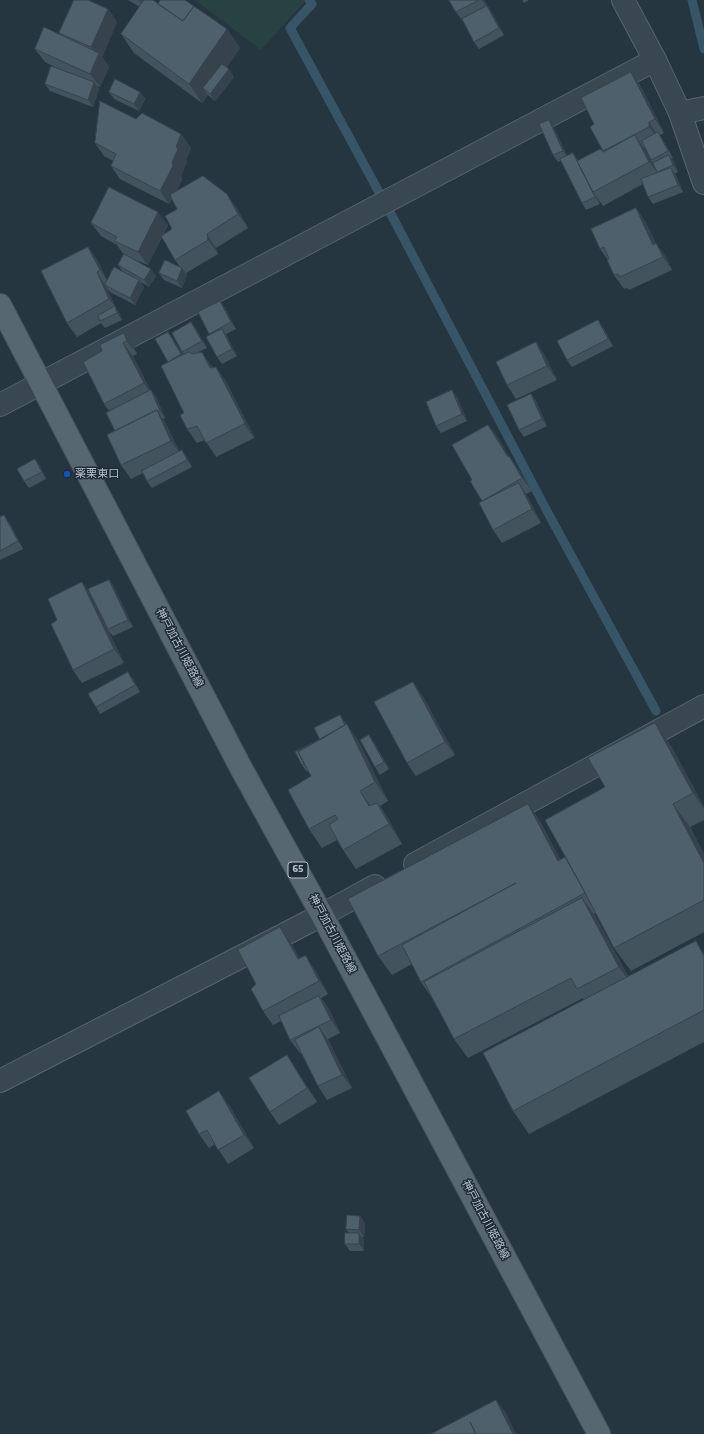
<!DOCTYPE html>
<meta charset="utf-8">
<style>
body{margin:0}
canvas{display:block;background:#253641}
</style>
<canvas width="704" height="1434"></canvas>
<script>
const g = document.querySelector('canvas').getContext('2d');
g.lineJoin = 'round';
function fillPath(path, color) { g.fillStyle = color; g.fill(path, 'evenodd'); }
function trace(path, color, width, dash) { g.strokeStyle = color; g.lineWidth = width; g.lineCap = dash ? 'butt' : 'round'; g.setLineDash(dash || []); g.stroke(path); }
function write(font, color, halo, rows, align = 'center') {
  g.font = font + ' "Titillium Web","Noto Sans JP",sans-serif'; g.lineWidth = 3; g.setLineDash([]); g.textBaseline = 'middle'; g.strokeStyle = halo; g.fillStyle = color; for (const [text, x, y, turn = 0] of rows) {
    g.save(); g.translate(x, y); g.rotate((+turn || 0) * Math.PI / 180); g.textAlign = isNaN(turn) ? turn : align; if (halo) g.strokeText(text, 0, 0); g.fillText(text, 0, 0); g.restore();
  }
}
const green = new Path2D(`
 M 195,0 L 304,0 L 305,1 L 261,50 Z`);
const stream = new Path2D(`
 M 309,0 L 312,4 L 290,28 L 393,218 L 548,513 L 656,711
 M 692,0 L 704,49`);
const minor = new Path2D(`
 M 704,108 L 680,113 L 704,183
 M 0,405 L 655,60 L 623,0
 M 415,864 L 704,706
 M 0,1081 L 322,915 L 375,886`);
const tertiary = new Path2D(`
 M 655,60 L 680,113`);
const primary = new Path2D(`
 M 0,305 L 241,768 L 322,915 L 599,1434`);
const wall = new Path2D(`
 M 128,0 L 153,0 L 158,4 L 227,29 L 240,48 L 227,67 L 234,77 L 215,101 L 208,95 L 202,103 L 134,53 L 121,34 L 140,7 Z
 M 449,0 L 484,0 L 492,13 L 504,35 L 479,49 L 474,42 L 466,26 L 456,12 Z
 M 522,0 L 529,0 L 524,3 Z
 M 108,9 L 117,22 L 102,57 L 109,67 L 100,87 L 97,86 L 99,89 L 93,107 L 50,91 L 45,84 L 63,71 L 45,62 L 35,49 L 60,34 L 59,33 Z
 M 631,72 L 640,85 L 664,133 L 660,135 L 673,158 L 671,159 L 674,162 L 678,172 L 675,173 L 683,192 L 653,204 L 648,197 L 643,184 L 603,206 L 596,196 L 600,204 L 586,210 L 582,203 L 561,161 L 558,162 L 553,155 L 554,128 L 567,156 L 578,161 L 603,152 L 590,127 L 594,124 ZM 644,148 L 645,148 L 653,164 L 656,171 Z
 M 109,92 L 140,92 L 145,99 L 139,111 L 114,99 Z
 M 136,119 L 181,134 L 191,148 L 186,160 L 187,162 L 181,176 L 182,180 L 176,192 L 236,207 L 248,228 L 216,248 L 218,254 L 186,273 L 187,275 L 182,288 L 164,280 L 159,273 L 180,267 L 175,260 L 162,237 L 148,265 L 131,258 L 156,276 L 149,287 L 141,282 L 144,287 L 135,305 L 110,292 L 106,287 L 117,310 L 120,314 L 122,320 L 105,328 L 101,323 L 77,337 L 67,323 L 88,247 L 97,260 L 107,280 L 123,272 L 118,265 L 124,255 L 117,245 L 101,236 L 91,223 L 168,225 L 163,235 L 172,229 L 177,209 L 172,199 L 169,204 L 120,179 L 111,166 L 113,161 L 104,156 L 95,143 Z
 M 645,221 L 656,244 L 666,257 L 672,270 L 629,290 L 627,288 L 624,289 L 614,275 L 608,260 L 600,249 Z
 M 220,301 L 225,308 L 236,329 L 226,334 L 237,356 L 222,364 L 217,357 L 210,335 L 198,312 Z
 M 191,322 L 196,329 L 207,348 L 198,352 L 225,380 L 254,436 L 254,438 L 216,457 L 205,440 L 197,443 L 187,429 L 184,413 L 168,363 L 173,339 L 183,355 L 184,354 L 182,352 Z
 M 603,327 L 613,346 L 572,367 L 567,360 Z
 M 124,333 L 133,346 L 137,354 L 133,356 L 150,390 L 151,390 L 156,397 L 165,418 L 163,419 L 166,424 L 179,451 L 187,457 L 192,467 L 152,488 L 147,481 L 143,473 L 131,479 L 121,465 L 115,431 L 109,411 L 104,404 L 102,351 Z
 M 536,342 L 545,356 L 557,380 L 516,399 L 507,385 Z
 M 531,394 L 536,401 L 547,426 L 524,437 L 519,430 Z
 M 457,397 L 467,421 L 441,433 L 436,426 Z
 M 488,425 L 498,438 L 509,457 L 509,456 L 519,470 L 532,491 L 526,494 L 541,523 L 502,543 L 493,530 L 483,502 L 470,481 L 472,480 Z
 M 35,459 L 40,466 L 46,479 L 29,488 L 24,481 Z
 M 0,517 L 9,522 L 23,549 L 0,560 Z
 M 109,580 L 114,587 L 133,627 L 113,636 L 108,630 L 124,663 L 82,683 L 73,670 L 57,620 L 89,593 Z
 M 133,679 L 140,692 L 100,714 L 96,707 Z
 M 422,695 L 455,755 L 416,776 L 407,763 Z
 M 340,715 L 360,744 L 388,801 L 380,806 L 390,822 L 402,844 L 356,869 L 343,850 L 337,840 L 322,848 L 309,829 L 311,776 L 308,771 L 307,772 L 302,765 L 319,740 Z
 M 374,742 L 389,769 L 380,775 L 375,767 Z
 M 671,746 L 704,807 L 704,820 L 690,827 L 704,854 L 704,932 L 631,971 L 614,948 L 596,913 L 594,914 L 628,976 L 704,953 L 704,1042 L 529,1134 L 513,1111 L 584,1000 L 583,998 L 468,1058 L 454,1039 L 432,998 L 421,982 L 412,964 L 392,975 L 378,956 L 528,804 L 541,823 L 560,859 L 565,857 L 605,787 Z
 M 280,927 L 289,940 L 299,958 L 315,970 L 328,994 L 321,998 L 329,1009 L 340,1033 L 328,1039 L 352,1088 L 327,1100 L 318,1086 L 301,1053 L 300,1053 L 290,1040 L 281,1021 L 273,1025 L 263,1011 L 256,984 Z
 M 296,1069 L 317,1102 L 279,1125 L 270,1112 Z
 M 229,1105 L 254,1148 L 228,1164 L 215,1144 L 209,1148 L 199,1134 Z
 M 360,1216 L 365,1223 L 364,1237 L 362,1237 L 364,1240 L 364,1251 L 350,1251 L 345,1244 L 349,1233 L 346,1229 Z`);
const shadedWall = new Path2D(`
 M 139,0 L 152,0 L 147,10 Z
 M 482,0 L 484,0 L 492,13 L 504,35 L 499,28 L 489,10 Z
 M 108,9 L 117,22 L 102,57 L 109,67 L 100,87 L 90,74 L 98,57 L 91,47 Z
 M 227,29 L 240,48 L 209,93 L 203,88 L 208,95 L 202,103 L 189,84 Z
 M 229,69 L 234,77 L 215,101 L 210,94 Z
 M 631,72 L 640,85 L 664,133 L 655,119 Z
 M 94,82 L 99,89 L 93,107 L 88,100 Z
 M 140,92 L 145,99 L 139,111 L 134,104 Z
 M 549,120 L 554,128 L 568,158 L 563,151 Z
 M 649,122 L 658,136 L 659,140 L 649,127 Z
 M 181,134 L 191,148 L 186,160 L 187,162 L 181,176 L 182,180 L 169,204 L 160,191 L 172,162 L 176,147 Z
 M 635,135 L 645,149 L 659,175 L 649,162 Z
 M 573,153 L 578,160 L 594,192 L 593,192 L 600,204 L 595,197 Z
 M 669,155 L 674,162 L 678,172 L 673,165 Z
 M 671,168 L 676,175 L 683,192 L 678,185 Z
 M 227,194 L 236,207 L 248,228 L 238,214 Z
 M 636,208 L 645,221 L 663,258 L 653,245 Z
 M 158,212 L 168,225 L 148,265 L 138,252 Z
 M 207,234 L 216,248 L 218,254 L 208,240 Z
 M 656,243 L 666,257 L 672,270 L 663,257 Z
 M 88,247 L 97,260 L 109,283 L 100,270 Z
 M 182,268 L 187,275 L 182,288 L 177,281 Z
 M 151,269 L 156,276 L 149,287 L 144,280 Z
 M 97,272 L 106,287 L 117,310 L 120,314 L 122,320 L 117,313 L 116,308 L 109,299 Z
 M 139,280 L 144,287 L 135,305 L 130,298 Z
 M 220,301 L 225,308 L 236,329 L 231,322 Z
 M 598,320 L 603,327 L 613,346 L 608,339 Z
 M 191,322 L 196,329 L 207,348 L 202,341 Z
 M 222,329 L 227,336 L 237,356 L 232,349 Z
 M 168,332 L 173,339 L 186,362 L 181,354 Z
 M 124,333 L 133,346 L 137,354 L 127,341 Z
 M 536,342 L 545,356 L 557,380 L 547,366 Z
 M 123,343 L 133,356 L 153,397 L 144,383 Z
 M 202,352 L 211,365 L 220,381 L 210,368 Z
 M 216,367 L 225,380 L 254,436 L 254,438 L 244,424 Z
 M 151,390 L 156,397 L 165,418 L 160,411 Z
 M 452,390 L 457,397 L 467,421 L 462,414 Z
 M 531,394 L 536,401 L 547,426 L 542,419 Z
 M 157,410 L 166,424 L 181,455 L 171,441 Z
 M 488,425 L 498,438 L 517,471 L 508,457 Z
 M 182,450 L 187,457 L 192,467 L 187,460 Z
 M 509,456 L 519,470 L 532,491 L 522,478 Z
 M 35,459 L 40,466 L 46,479 L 42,472 Z
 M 519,483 L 528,497 L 541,523 L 532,509 Z
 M 4,515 L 9,522 L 23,549 L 18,541 Z
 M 109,580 L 114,587 L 133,627 L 128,620 Z
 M 82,582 L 92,596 L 124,663 L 114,649 Z
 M 128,672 L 133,679 L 140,692 L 135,685 Z
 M 413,682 L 422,695 L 455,755 L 445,742 Z
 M 340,715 L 345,722 L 356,745 L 351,738 Z
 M 655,723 L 671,746 L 704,807 L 704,809 L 693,793 Z
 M 347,724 L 360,744 L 388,801 L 375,782 Z
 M 369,735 L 374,742 L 389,769 L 384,762 Z
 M 360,791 L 374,810 L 369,806 Z
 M 377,803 L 390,822 L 402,844 L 389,824 Z
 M 528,804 L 541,823 L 571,880 L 558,861 Z
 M 673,804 L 690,827 L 704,854 L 704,863 Z
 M 582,898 L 596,917 L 633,986 L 619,967 Z
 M 280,927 L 289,940 L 308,972 L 298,959 Z
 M 696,941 L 704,953 L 704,956 Z
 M 306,956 L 315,970 L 328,994 L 319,981 Z
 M 319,996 L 329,1009 L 340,1033 L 331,1020 Z
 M 319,1027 L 329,1041 L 352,1088 L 342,1075 Z
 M 287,1055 L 296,1069 L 317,1102 L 307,1088 Z
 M 219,1091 L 229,1105 L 254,1148 L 244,1135 Z
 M 360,1216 L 365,1223 L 364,1237 L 359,1230 Z
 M 359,1233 L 364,1240 L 364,1251 L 359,1244 Z
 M 496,1400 L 506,1413 L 516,1434 L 513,1434 Z`);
const building = new Path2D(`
 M 74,0 L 88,0 L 108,9 L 91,47 L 59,33 Z
 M 144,0 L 153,0 L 183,21 L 194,6 L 227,29 L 189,84 L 121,34 Z
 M 161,0 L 185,0 L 201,11 L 194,6 L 183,21 L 158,4 Z
 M 449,0 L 479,0 L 456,12 Z
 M 487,6 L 499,28 L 474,42 L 462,19 Z
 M 44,27 L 99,53 L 90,74 L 35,49 Z
 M 222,64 L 229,69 L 210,94 L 203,88 Z
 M 51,66 L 94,82 L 88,100 L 45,84 Z
 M 631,72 L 655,119 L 649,122 L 649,127 L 603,151 L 590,127 L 594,124 L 581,98 Z
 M 115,79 L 140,92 L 134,104 L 109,92 Z
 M 100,101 L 136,119 L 142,113 L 181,134 L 176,147 L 178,149 L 172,162 L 173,166 L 160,191 L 111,166 L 116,154 L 95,143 Z
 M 549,120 L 563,151 L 553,155 L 539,124 Z
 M 658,132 L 668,151 L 651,160 L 642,141 Z
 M 635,135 L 649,162 L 593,192 L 577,161 L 600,149 L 603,152 Z
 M 573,153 L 595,197 L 582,203 L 560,159 Z
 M 669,155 L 673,165 L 657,172 L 653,163 Z
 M 671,168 L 678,185 L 648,197 L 641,179 Z
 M 203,176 L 227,194 L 238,214 L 207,234 L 208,240 L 175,260 L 161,236 L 172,229 L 165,216 L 177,209 L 170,195 Z
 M 109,187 L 158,212 L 138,252 L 114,241 L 117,237 L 91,223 Z
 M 636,208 L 653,245 L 656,243 L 663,257 L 620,277 L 618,274 L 614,275 L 607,260 L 609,259 L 604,247 L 600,249 L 591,229 Z
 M 88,247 L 100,270 L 97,272 L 109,299 L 67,323 L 41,271 Z
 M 124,254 L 151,269 L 144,280 L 118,265 Z
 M 165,260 L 182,268 L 177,281 L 159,273 Z
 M 114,267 L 139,280 L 130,298 L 105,285 Z
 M 220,301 L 231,322 L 209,334 L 198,312 Z
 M 115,306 L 117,313 L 100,321 L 98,316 Z
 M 598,320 L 608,339 L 567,360 L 557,341 Z
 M 191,322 L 202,341 L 182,352 L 172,333 Z
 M 222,329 L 232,349 L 217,357 L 206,337 Z
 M 168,332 L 181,354 L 168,362 L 155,339 Z
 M 124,333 L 127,341 L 123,343 L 144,383 L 104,404 L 83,362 L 102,351 L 100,345 Z
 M 536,342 L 547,366 L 507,385 L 496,362 Z
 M 189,352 L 192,354 L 202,352 L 210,368 L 216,367 L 245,423 L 244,424 L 206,443 L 197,426 L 187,429 L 180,415 L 184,413 L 161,366 Z
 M 151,390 L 160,411 L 158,412 L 157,410 L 115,431 L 106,413 Z
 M 452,390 L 462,414 L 436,426 L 426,402 Z
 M 531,394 L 542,419 L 519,430 L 507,405 Z
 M 157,410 L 171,441 L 121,465 L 107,435 Z
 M 488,425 L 508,457 L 509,456 L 522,478 L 482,501 L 470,481 L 472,480 L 452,445 Z
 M 182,450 L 187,460 L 147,481 L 142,471 Z
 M 35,459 L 42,472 L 24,481 L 17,469 Z
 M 519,483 L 532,509 L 493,530 L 479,503 Z
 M 4,515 L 18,541 L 0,551 L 0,517 Z
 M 109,580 L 128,620 L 108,629 L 88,589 Z
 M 82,582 L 114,649 L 73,670 L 51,624 L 57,620 L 48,599 Z
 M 128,672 L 135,685 L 96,707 L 88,694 Z
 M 413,682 L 445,742 L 407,763 L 374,702 Z
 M 340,715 L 345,725 L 320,740 L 314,728 Z
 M 655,723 L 693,793 L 673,804 L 704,863 L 704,900 L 614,948 L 581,885 L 545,820 L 605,787 L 588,758 Z
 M 347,724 L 375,782 L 360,791 L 369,806 L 377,803 L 389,824 L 343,850 L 329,825 L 338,819 L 335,815 L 309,829 L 288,790 L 311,776 L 298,752 Z
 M 369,735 L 384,762 L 375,767 L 360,740 Z
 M 319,740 L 298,752 L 304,764 L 302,765 L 295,752 Z
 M 528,804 L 558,861 L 565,857 L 585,893 L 421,982 L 402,945 L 516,883 L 378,956 L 348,899 Z
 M 582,898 L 619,967 L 577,989 L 571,978 L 454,1039 L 424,982 Z
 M 280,927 L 298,959 L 304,956 L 306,956 L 319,981 L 263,1011 L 251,989 L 256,984 L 238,950 Z
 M 696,941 L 704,956 L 704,1010 L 513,1111 L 483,1053 Z
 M 319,996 L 331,1020 L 290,1040 L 279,1016 Z
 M 319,1027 L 342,1075 L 318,1086 L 295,1040 Z
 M 287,1055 L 307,1088 L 270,1112 L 249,1078 Z
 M 219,1091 L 244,1135 L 218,1150 L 207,1130 L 199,1134 L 186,1111 Z
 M 347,1215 L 360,1216 L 359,1230 L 346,1229 Z
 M 345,1233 L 359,1233 L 359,1244 L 345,1244 Z
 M 496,1400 L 513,1434 L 476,1434 L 470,1422 L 476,1434 L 431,1434 Z`);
const markers = [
 [67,474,4,"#1a4fb4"]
];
const shields = [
 [298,870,20]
];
const shieldNames = [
 ["65",298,870]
];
const poiNames = [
 ["薬栗東口",75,474]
];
const streetNames = [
 ["神戸加古川姫路線",179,648,62],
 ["神戸加古川姫路線",332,934,62],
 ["神戸加古川姫路線",485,1220,62]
];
fillPath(green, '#274240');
trace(stream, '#385568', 9);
trace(minor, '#57656e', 24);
trace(tertiary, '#57656e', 24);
trace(primary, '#46535d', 24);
trace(minor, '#394750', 22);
trace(tertiary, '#394750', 22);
trace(primary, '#576770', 22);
fillPath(wall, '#43535d');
fillPath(shadedWall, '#37434c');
fillPath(building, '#4e606c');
trace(building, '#37434c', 1);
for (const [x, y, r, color] of markers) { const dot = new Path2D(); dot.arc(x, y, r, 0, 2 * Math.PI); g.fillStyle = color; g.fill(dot); trace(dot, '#1e2c36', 1.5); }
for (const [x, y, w] of shields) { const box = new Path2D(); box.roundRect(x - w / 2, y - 8, w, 16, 3); g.fillStyle = '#1e2c36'; g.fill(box); trace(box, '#b6c2cb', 1); }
write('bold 10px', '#b6c2cb', null, shieldNames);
write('11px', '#b6c2cb', '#1e2c36', poiNames, 'left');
write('11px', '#b6c2cb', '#1e2c36', streetNames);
</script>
